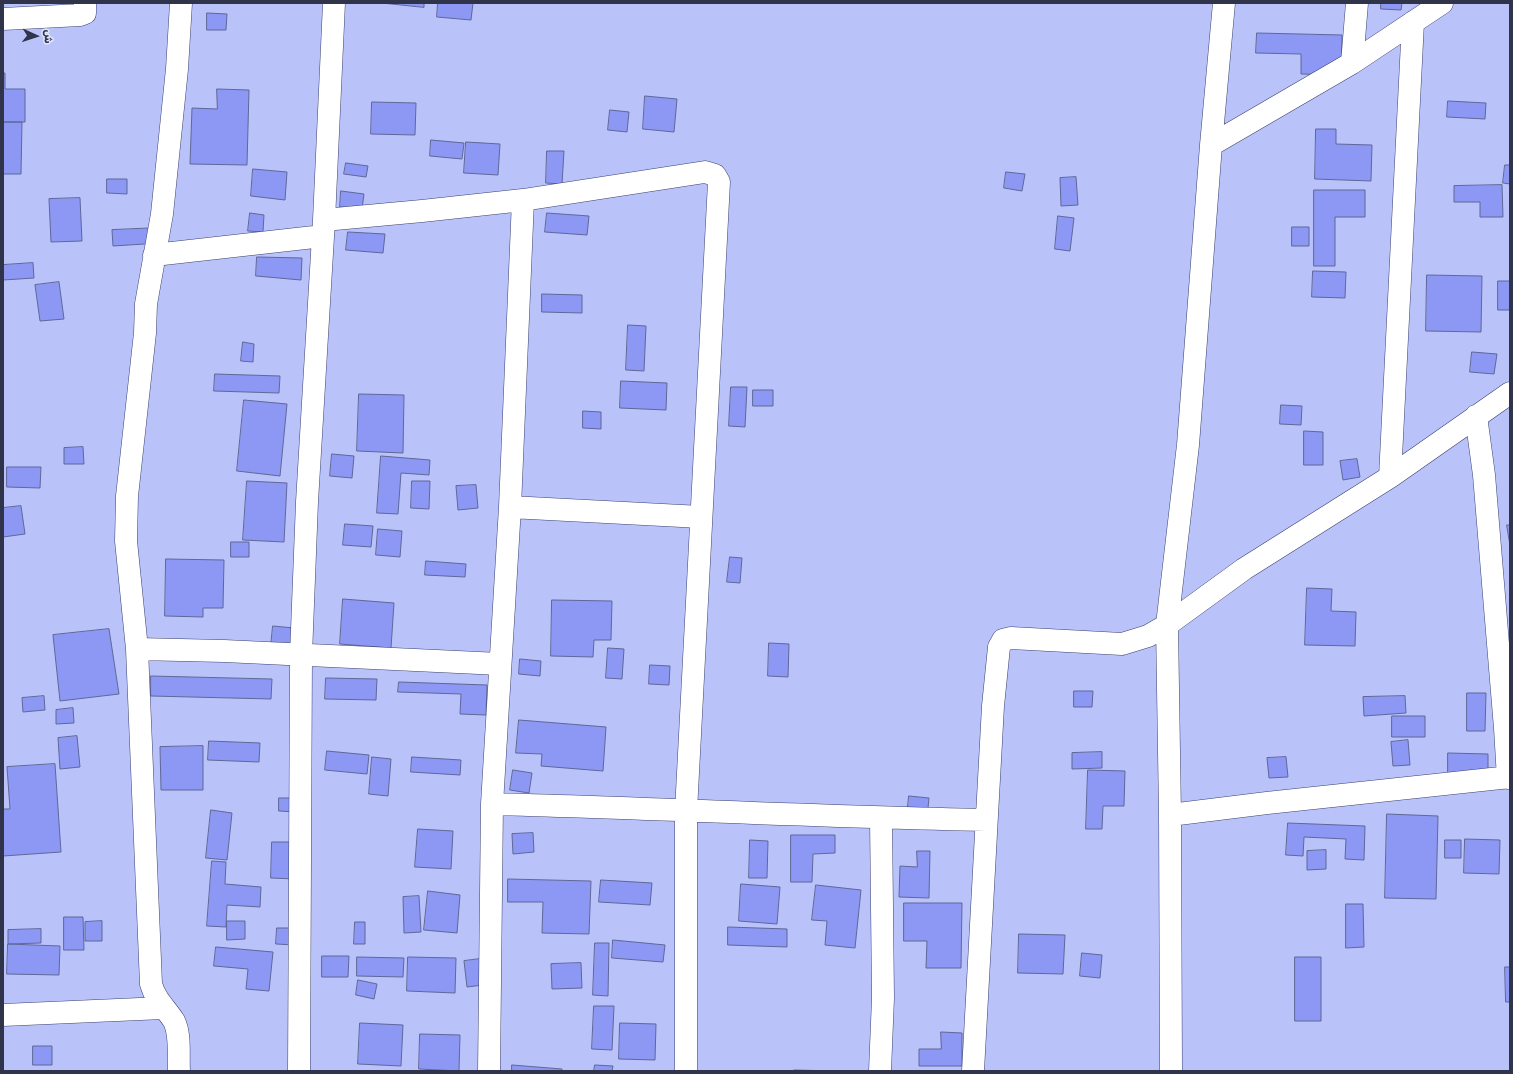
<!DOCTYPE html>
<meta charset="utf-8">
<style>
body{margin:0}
#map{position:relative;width:1513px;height:1074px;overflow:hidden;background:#b9c3fa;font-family:Rubik,Cairo,sans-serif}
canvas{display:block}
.frame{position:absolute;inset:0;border:4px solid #30344a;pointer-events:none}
.north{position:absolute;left:16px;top:16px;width:40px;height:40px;-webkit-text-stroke:3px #e1e6fc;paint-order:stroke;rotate:93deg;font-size:11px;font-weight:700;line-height:16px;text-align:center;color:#30344a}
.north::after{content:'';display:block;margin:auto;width:14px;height:18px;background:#30344a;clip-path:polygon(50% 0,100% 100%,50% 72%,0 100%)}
</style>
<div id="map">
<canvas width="1513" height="1074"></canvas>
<div class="frame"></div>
<div class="north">ش</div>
</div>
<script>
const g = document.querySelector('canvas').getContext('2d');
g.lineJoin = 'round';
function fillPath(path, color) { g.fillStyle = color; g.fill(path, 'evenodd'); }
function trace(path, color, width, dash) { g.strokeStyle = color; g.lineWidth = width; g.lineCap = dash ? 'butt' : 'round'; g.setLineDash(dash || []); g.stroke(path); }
const building = new Path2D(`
 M 382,3 L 424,3 L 424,7 Z
 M 438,3 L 473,3 L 471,20 L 437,17 Z
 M 1381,3 L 1402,3 L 1401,10 L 1381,9 Z
 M 207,13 L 227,14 L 226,30 L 207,30 Z
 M 1257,33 L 1342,35 L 1341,75 L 1301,74 L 1301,54 L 1256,53 Z
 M 3,73 L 5,73 L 5,89 L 25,89 L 25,122 L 3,122 Z
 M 217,89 L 249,90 L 247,165 L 190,164 L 192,108 L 217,109 Z
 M 645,96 L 677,99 L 674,132 L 643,129 Z
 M 1448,101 L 1486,103 L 1485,119 L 1447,117 Z
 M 372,102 L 416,103 L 415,135 L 371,134 Z
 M 610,110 L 629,112 L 627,132 L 608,130 Z
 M 3,122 L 22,122 L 21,174 L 3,174 Z
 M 1316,129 L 1336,129 L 1336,144 L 1372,145 L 1371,181 L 1315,179 Z
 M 431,140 L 464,143 L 462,159 L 430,156 Z
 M 466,142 L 500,144 L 498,175 L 464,173 Z
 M 547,151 L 564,151 L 562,184 L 546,183 Z
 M 346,163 L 368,166 L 366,177 L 344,174 Z
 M 1505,165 L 1510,165 L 1510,184 L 1503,183 Z
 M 253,169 L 287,172 L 285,200 L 251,196 Z
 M 1006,172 L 1025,174 L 1022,191 L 1004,188 Z
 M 1076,177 L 1078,205 L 1061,206 L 1060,178 Z
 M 107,179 L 127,179 L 127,194 L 107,193 Z
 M 1502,185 L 1503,217 L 1480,217 L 1480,202 L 1454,202 L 1454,186 Z
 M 1314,190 L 1365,190 L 1365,217 L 1335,217 L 1335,266 L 1314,266 Z
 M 341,191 L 364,194 L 362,209 L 340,207 Z
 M 80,198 L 82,241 L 51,242 L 49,199 Z
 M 250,213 L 264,215 L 263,232 L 248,231 Z
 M 547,213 L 589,216 L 587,235 L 545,232 Z
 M 1058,216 L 1074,218 L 1070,251 L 1055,249 Z
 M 1292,227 L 1309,227 L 1309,246 L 1292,246 Z
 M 159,228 L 160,243 L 113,246 L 112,230 Z
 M 348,232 L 385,234 L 383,253 L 346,250 Z
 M 257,257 L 302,258 L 301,280 L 256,276 Z
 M 33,263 L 34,278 L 3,280 L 3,265 Z
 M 1313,271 L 1346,272 L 1345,298 L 1312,297 Z
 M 1427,275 L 1482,276 L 1481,332 L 1426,331 Z
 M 1498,281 L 1510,281 L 1510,310 L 1498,310 Z
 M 59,282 L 64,319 L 40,321 L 35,285 Z
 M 542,294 L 582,295 L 582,313 L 542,312 Z
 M 628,325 L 646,326 L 644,371 L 626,370 Z
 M 243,342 L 254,344 L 253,362 L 241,361 Z
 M 1472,352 L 1497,354 L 1494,374 L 1470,372 Z
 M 215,374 L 280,376 L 279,393 L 214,391 Z
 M 621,381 L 667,383 L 666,410 L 620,408 Z
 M 731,387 L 747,387 L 745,427 L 729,426 Z
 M 753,390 L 773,390 L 773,406 L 753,406 Z
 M 359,394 L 404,395 L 403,453 L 357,451 Z
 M 244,400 L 287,404 L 280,476 L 237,471 Z
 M 1281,405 L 1302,406 L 1301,425 L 1280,424 Z
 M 583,411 L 601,412 L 601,429 L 583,428 Z
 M 1304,431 L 1323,432 L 1323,465 L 1304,465 Z
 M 83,447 L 84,464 L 64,464 L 64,448 Z
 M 332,454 L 354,456 L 352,478 L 330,476 Z
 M 381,456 L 430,460 L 429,475 L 401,473 L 398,514 L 377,513 Z
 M 1357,459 L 1360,477 L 1343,480 L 1340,461 Z
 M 7,467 L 41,467 L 40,488 L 7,487 Z
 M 247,481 L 287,483 L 284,542 L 243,540 Z
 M 412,481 L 430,481 L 429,509 L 411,508 Z
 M 476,485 L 478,508 L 458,510 L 456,486 Z
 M 21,506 L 25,534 L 3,537 L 3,508 Z
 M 345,524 L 373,526 L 371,547 L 343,545 Z
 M 1507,525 L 1510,525 L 1510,545 Z
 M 378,529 L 402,531 L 400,557 L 376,555 Z
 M 231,542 L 249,542 L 249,557 L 231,557 Z
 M 730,557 L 742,558 L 740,583 L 727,582 Z
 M 166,559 L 224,560 L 223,608 L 203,608 L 203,617 L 165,616 Z
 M 426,561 L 466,564 L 465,577 L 425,575 Z
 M 1307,588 L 1332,589 L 1331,611 L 1356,612 L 1355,646 L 1305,645 Z
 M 343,599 L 394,603 L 391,648 L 340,644 Z
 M 552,600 L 612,601 L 611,640 L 594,640 L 593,657 L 551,656 Z
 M 273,626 L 294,628 L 292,648 L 271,646 Z
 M 109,629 L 119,694 L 60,701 L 53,635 Z
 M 769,643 L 789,644 L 788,677 L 768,676 Z
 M 608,648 L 624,649 L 622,679 L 606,678 Z
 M 520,659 L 541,661 L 540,676 L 519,674 Z
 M 650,665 L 670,666 L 669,685 L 649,684 Z
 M 151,676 L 272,679 L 271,699 L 151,696 Z
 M 326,678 L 377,679 L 376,700 L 325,699 Z
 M 399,682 L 487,685 L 486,715 L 460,714 L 461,694 L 398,692 Z
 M 1074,691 L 1093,691 L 1092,707 L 1074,707 Z
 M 1467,693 L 1486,693 L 1485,731 L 1467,731 Z
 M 44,696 L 45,710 L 23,712 L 22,698 Z
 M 1405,696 L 1406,713 L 1364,716 L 1363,697 Z
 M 73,708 L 74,723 L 56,724 L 56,710 Z
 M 1392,716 L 1425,716 L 1425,737 L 1392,737 Z
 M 519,720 L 606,727 L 603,771 L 541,766 L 542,754 L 516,753 Z
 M 77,736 L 80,767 L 60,769 L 58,738 Z
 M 1408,740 L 1410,765 L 1393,766 L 1391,742 Z
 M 209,741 L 260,743 L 259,762 L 208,760 Z
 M 203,746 L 203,790 L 161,790 L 160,747 Z
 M 327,751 L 369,755 L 367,774 L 325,770 Z
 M 1102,752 L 1102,768 L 1072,769 L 1072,753 Z
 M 1448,753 L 1488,754 L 1488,775 L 1448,775 Z
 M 372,757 L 391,759 L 388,796 L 369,794 Z
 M 412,757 L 461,760 L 460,775 L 411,772 Z
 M 1286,757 L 1288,777 L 1269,778 L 1267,758 Z
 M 55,764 L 61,852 L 3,856 L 3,809 L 10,809 L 7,767 Z
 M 513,770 L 532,773 L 529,793 L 510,790 Z
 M 1088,770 L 1125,771 L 1124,806 L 1103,806 L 1102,829 L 1086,829 Z
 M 909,796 L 929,798 L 927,818 L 907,816 Z
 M 279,798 L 296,798 L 296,812 L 279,811 Z
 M 211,810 L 232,813 L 227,860 L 206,858 Z
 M 1387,814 L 1438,816 L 1436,899 L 1385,898 Z
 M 1288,823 L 1365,826 L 1364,860 L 1345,859 L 1346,839 L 1304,837 L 1303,856 L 1286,855 Z
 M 418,829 L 453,831 L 451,869 L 415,867 Z
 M 533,833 L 534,852 L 513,854 L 512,834 Z
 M 791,835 L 835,835 L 835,853 L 813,854 L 812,882 L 791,882 Z
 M 1465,839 L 1500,840 L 1499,874 L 1464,873 Z
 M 750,840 L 768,841 L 767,878 L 749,878 Z
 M 1445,840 L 1461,840 L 1461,858 L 1445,858 Z
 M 272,842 L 296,842 L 295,879 L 271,878 Z
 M 1326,850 L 1326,869 L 1307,870 L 1307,851 Z
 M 917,851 L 930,851 L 929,898 L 899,897 L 900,866 L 917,867 Z
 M 212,861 L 226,862 L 225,884 L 261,887 L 260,907 L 227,905 L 226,927 L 207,926 Z
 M 508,879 L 591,881 L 589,934 L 542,933 L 543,902 L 508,902 Z
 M 601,880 L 652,883 L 650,905 L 599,902 Z
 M 741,884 L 780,887 L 777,924 L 739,921 Z
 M 816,885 L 861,890 L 855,948 L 825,945 L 827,921 L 812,920 Z
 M 428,891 L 460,895 L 457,933 L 424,930 Z
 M 419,896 L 421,932 L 404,933 L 403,897 Z
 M 904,903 L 962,903 L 961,968 L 926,968 L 927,941 L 904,941 Z
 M 1346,904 L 1363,904 L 1364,947 L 1346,948 Z
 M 64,917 L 83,917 L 84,950 L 64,950 Z
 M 102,921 L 102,941 L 85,941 L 85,922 Z
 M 227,921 L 245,921 L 245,939 L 227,940 Z
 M 355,922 L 365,922 L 365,944 L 354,944 Z
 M 728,927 L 787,929 L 787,947 L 728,945 Z
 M 277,928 L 295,928 L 294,945 L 276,944 Z
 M 41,929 L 41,943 L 8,944 L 8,930 Z
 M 1019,934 L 1065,935 L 1063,974 L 1018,973 Z
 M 613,940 L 665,945 L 663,962 L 612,958 Z
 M 595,943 L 609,943 L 608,996 L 593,995 Z
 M 8,944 L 60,946 L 59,975 L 7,974 Z
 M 216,947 L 273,952 L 269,991 L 246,989 L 248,969 L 214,966 Z
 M 1082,953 L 1102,955 L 1100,978 L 1080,976 Z
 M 322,956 L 349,956 L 348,977 L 322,977 Z
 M 357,957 L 404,958 L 403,977 L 357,976 Z
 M 408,957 L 456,958 L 455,993 L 407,991 Z
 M 1295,957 L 1321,957 L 1321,1021 L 1295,1021 Z
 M 480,959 L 483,985 L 467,987 L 464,961 Z
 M 581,963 L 582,988 L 552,989 L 551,964 Z
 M 1505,967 L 1510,967 L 1510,1002 L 1506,1002 Z
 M 358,980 L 377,984 L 374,999 L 356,995 Z
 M 594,1006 L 614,1006 L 612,1050 L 592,1049 Z
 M 360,1023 L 403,1025 L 401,1066 L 358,1064 Z
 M 620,1023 L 656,1024 L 655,1060 L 619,1059 Z
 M 941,1032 L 962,1033 L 962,1066 L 919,1066 L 919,1049 L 941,1049 Z
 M 420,1034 L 460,1035 L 459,1071 L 419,1069 Z
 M 33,1046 L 52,1046 L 52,1065 L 33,1065 Z
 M 512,1065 L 562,1069 L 562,1071 L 512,1071 Z
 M 595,1065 L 613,1066 L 612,1071 L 594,1071 Z
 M 794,1070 L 838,1071 L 794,1071 Z`);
const minor = new Path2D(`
 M 3,19 L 80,15 L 85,13 L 85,3
 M 1352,63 L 1357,3
 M 1211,145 L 1352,63 L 1442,3
 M 324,220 L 422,211 L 523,200 L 705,172 L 715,175 L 719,182 L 686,811 L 686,1071
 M 154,255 L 323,236
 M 1476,416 L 1484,475 L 1505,728 L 1508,778
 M 1390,477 L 1413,22
 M 510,507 L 701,517
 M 137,649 L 224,651 L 500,664
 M 492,804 C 656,808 821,817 986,820
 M 1170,815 L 1267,803 L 1510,777
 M 3,1015 L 163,1008
 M 179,1071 C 178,1056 181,1035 174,1021 C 165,1007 156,1001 151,984 L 137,649 L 126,541 L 127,496 L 145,333 L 146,304 L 162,214 L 177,69 L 181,3
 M 299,1071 L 301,655 L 307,502 L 324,220 L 334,3
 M 489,1071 L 492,804 L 510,507 L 523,200
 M 880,1071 L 883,998 L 881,818
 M 973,1071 L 993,706 L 999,647 L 1003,640 L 1011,638 L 1122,644 L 1148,636 L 1167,625 L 1188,445 L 1211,145 L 1224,3
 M 1171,1071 L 1170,815 L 1167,625 L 1244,569 L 1390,477 L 1510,393`);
fillPath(building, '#8c98f4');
trace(building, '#5f6798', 1);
trace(minor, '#3b416f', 23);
trace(minor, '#fff', 22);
</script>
